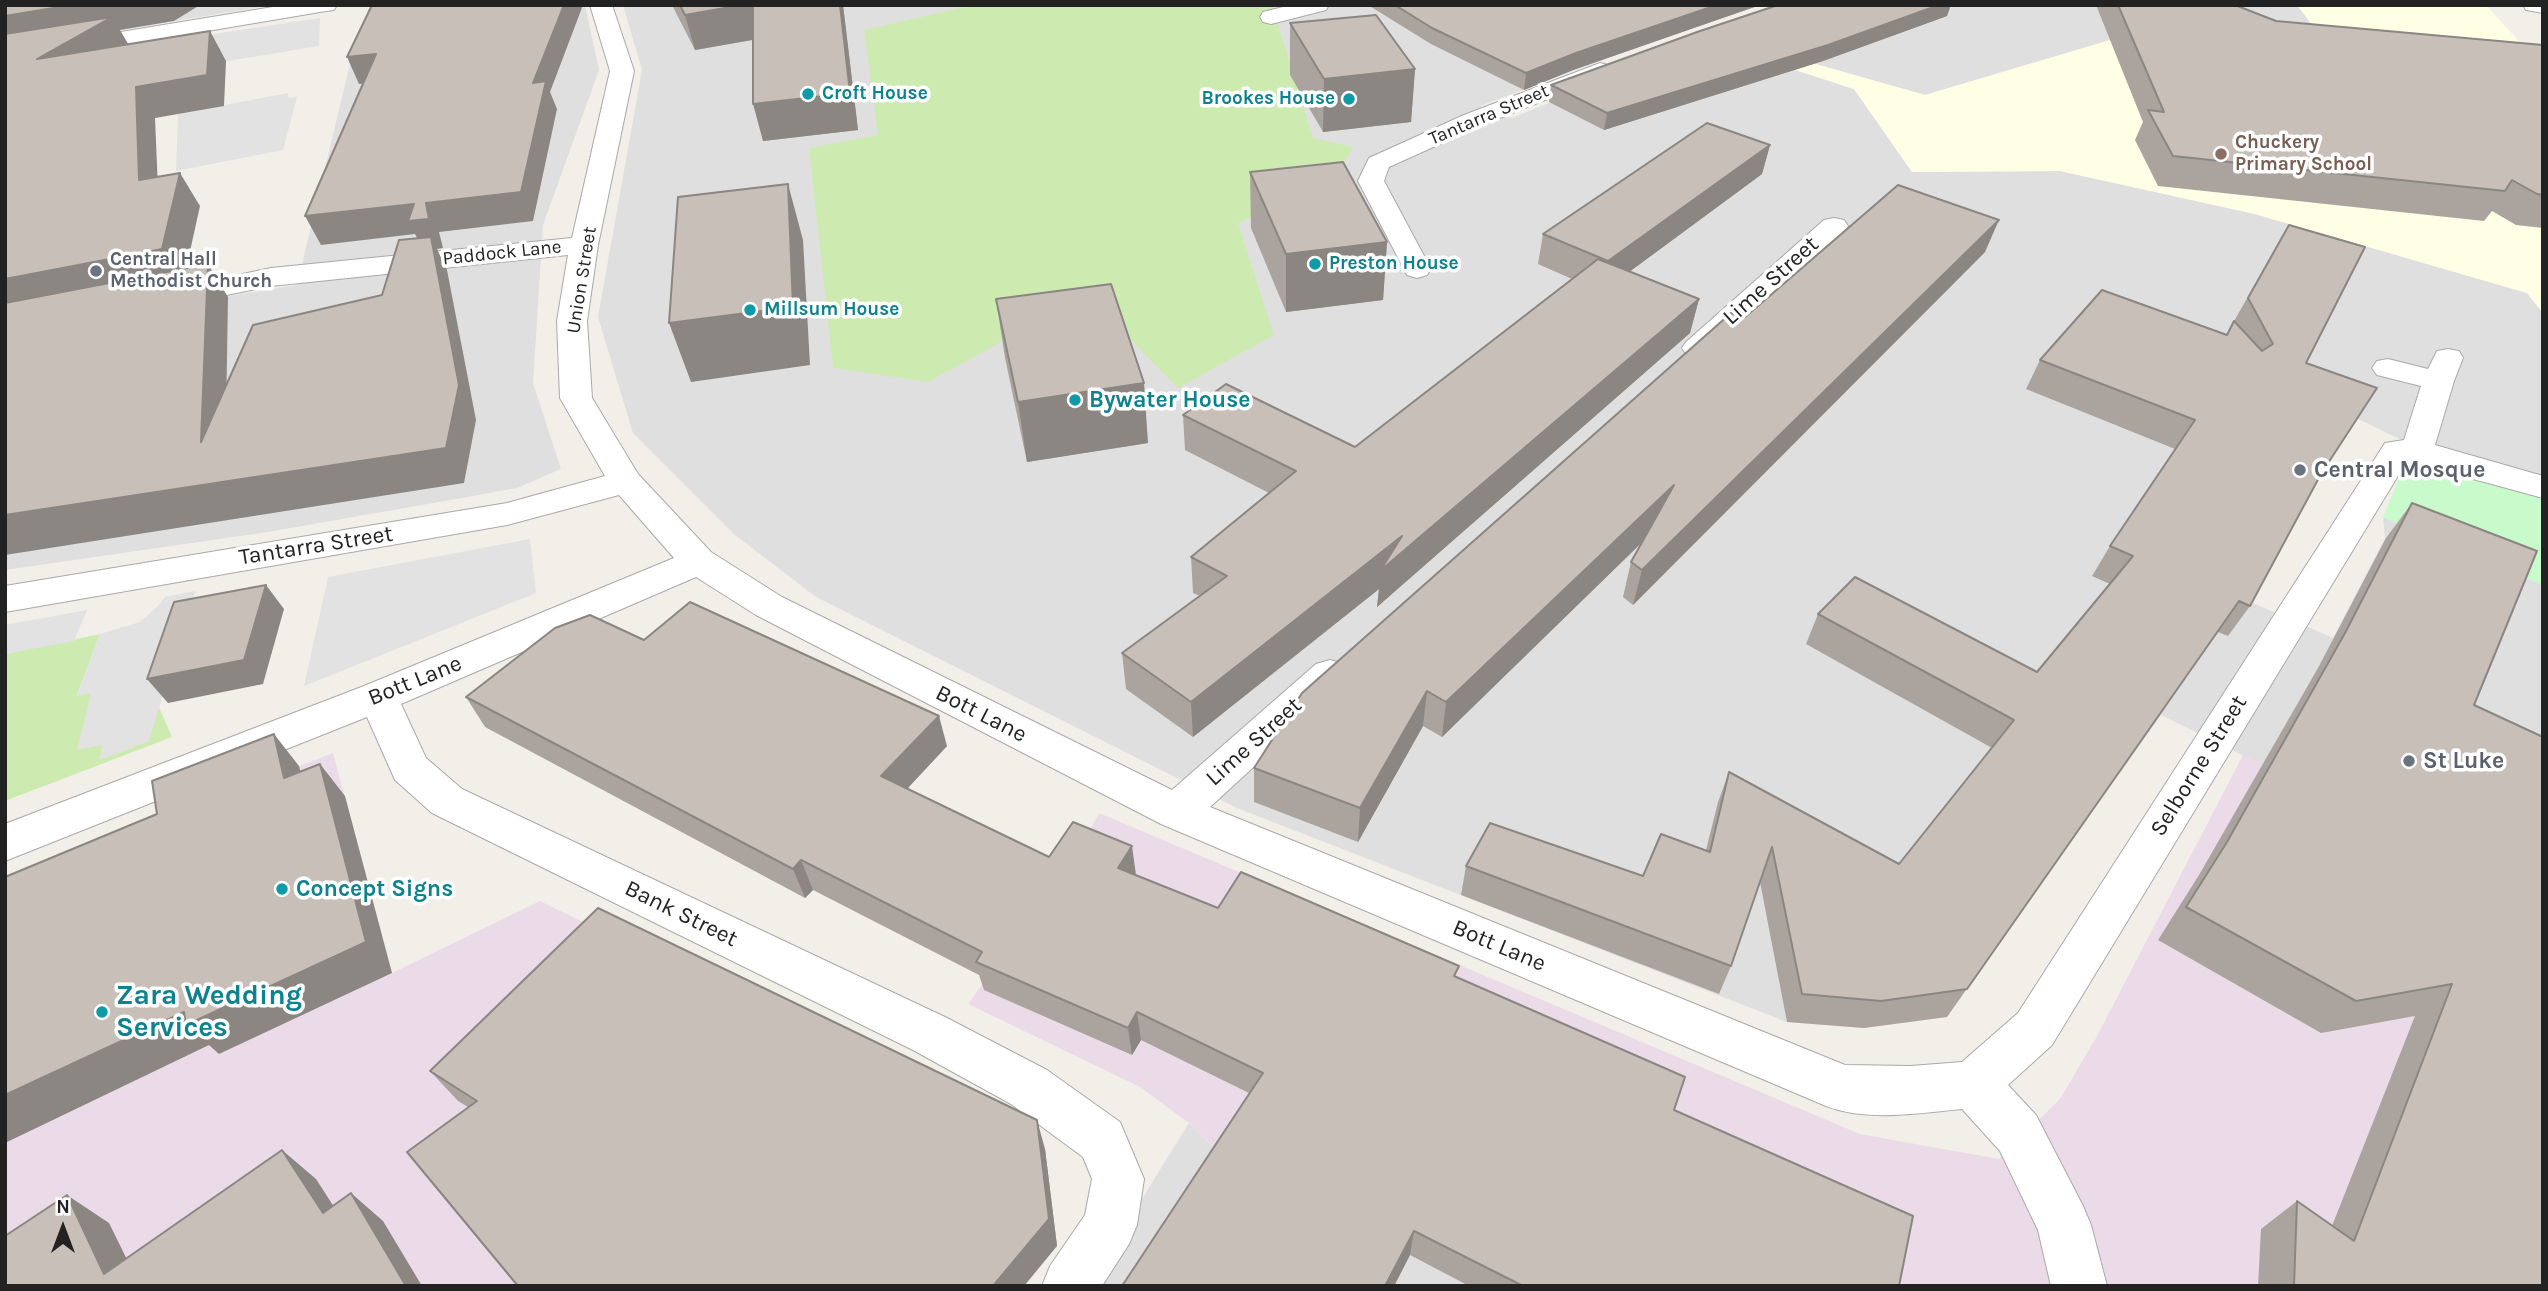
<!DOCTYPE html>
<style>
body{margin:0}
#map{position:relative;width:2548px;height:1291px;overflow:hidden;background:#f2efe9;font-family:Karla,sans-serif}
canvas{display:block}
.frame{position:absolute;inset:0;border:7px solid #222;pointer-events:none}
.north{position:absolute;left:28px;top:1193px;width:70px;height:70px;-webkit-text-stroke:5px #fff;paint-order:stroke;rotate:0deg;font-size:19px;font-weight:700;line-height:28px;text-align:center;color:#222}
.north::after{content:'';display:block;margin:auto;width:24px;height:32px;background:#222;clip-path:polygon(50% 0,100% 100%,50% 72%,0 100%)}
</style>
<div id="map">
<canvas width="2548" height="1291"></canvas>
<div class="frame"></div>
<div class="north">N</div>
</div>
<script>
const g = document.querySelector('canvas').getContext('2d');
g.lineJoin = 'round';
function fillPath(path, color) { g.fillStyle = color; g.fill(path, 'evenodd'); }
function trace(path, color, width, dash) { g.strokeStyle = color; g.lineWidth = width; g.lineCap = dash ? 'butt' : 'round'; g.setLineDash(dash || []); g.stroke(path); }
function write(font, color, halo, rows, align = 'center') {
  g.font = font + ' Karla,sans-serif'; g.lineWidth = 7; g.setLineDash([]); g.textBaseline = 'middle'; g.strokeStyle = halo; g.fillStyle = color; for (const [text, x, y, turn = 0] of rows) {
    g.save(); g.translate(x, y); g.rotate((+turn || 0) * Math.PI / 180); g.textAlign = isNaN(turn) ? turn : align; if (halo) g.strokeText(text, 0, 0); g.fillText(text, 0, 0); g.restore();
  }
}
const residential = new Path2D(`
 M 115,5 L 272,5 L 48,42 Z
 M 407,5 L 585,5 L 599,70 L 543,225 L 533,383 L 561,469 L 517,488 L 439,502 L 268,532 L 5,570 L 5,340 L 114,321 L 228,296 L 297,285 L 349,68 L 378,8 Z
 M 623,5 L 1763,5 L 1675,33 L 1480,106 L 1512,118 L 1703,40 L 1854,89 L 1912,172 L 2060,171 L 2255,214 L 2527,293 L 2543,313 L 2543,480 L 2410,444 L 2356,418 L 2304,499 L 2251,602 L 2333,638 L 2385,538 L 2383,517 L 2543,585 L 2543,896 L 2324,795 L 2161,715 L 1947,1017 L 1864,1028 L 1787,1022 L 1237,808 L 816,597 L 735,535 L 633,433 L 598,317 L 642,70 Z
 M 1824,5 L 2297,5 L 2313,26 L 2134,33 L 1925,95 L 1812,63 Z
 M 1189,1123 L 1225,1158 L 1469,1286 L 1088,1286 Z`);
const industrial = new Path2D(`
 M 333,753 L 392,973 L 540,901 L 1045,1149 L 1057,1246 L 1025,1286 L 5,1286 L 5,887 L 181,812 Z
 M 2243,755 L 2324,795 L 2543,1286 L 1469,1286 L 1225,1158 L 1189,1123 L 1140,1087 L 968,1004 L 1078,852 L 1099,813 L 1860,1134 L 1999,1159 L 2060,1099 L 2097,1036 Z`);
const education = new Path2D(`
 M 2297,5 L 2486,5 L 2543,68 L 2543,313 L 2527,293 L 2255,214 L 2060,171 L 1912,172 L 1854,89 L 1703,40 L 1812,63 L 1925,95 L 2134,33 L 2313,26 Z`);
const grass = new Path2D(`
 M 973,5 L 1272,5 L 1313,138 L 1353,147 L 1332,185 L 1238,223 L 1274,335 L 1178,388 L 1104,312 L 1062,309 L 928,382 L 833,368 L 809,148 L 878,135 L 864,30 Z
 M 100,634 L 77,695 L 91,692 L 103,744 L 100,759 L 148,741 L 158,705 L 172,737 L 5,801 L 5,654 Z`);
const park = new Path2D(`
 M 2418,461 L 2543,496 L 2543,585 L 2383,517 L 2406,462 Z`);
const parking = new Path2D(`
 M 320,18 L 319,46 L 155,73 L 161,42 Z
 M 288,93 L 288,98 L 297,97 L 283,150 L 176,171 L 178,114 Z
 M 530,539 L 536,593 L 304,686 L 328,577 Z
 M 195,591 L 149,741 L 100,760 L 102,745 L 77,750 L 91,693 L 77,696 L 100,634 L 140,622 L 158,606 L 165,597 Z
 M 87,610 L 74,641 L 5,654 L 5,625 Z`);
const minor = new Path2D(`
 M 285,5 L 337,5 L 334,10 L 326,11 L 5,65 L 5,51 Z
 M 590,5 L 612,5 L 634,71 L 598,245 L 587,321 L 592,398 L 638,474 L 711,552 L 782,597 L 1172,790 L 1316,664 L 1330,660 L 1344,664 L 1350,674 L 1344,684 L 1210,807 L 1845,1065 L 1911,1066 L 1962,1062 L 2018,1013 L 2385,443 L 2404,440 L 2421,386 L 2377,375 L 2372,368 L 2377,361 L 2388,359 L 2428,369 L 2437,351 L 2448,349 L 2459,351 L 2463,358 L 2454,381 L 2435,445 L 2543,476 L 2543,498 L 2407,461 L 2052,1045 L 2008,1085 L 2036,1115 L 2083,1206 L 2091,1225 L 2107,1286 L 2051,1286 L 2038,1230 L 2000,1151 L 1962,1109 C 1919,1113 1867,1122 1826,1106 L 1161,824 L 756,615 L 696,577 L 401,704 L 426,758 L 462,789 L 947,1018 L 1047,1070 L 1120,1122 L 1144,1179 L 1137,1225 L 1129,1244 L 1102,1286 L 1042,1286 L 1050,1266 L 1085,1215 L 1092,1179 L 1083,1157 L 1011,1104 L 913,1050 L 432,813 L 395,780 L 367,717 L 5,861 L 5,824 L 364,686 L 674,558 L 619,495 L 507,525 L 5,612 L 5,586 L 507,503 L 605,476 L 560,398 L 557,321 L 568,255 L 271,286 L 172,306 L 162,303 L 157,297 L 162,291 L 271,268 L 572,238 L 610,71 Z
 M 1291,5 L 1329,5 L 1326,10 L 1271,24 L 1263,22 L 1260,17 L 1263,12 Z
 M 2523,5 L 2543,5 L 2543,13 L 2526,10 Z
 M 1600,63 L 1608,65 L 1612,70 L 1608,75 L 1482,125 L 1389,167 L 1384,181 L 1431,269 L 1427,275 L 1417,278 L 1407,275 L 1358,181 L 1369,158 L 1464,115 Z
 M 1834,218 L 1844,220 L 1848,226 L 1844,232 L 1708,354 L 1697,357 L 1686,354 L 1682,348 L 1686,342 L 1824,220 Z`);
const wall = new Path2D(`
 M 672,5 L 843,5 L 858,130 L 763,141 L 753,40 L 695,50 Z
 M 1368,5 L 1760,5 L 1573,70 L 1524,90 L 1431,44 Z
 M 2096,5 L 2235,5 L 2276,21 L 2543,45 L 2543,228 L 2516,225 L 2492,211 L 2484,221 L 2158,186 L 2135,140 L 2143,122 Z
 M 1947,16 L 1823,61 L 1604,130 L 1549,102 L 1551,85 Z
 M 1290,23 L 1415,69 L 1411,122 L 1323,132 L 1290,75 Z
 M 1770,145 L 1762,174 L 1629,272 L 1699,299 L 1690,333 L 1377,607 L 1379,589 L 1193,737 L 1126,689 L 1122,653 L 1200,596 L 1193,593 L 1191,557 L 1269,493 L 1185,450 L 1183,415 L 1355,447 L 1572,279 L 1538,264 L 1543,234 Z
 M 1250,172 L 1387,242 L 1383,300 L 1286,312 L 1251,228 Z
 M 2289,225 L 2306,363 L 2321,474 L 2250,606 L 2228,636 L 2218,632 L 1947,1017 L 1864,1028 L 1787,1022 L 1760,882 L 1731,966 L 1719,994 L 1461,895 L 1466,866 L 1643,876 L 1706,850 L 1718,802 L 1729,772 L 1899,864 L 1992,748 L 1806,644 L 1818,614 L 2037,672 L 2110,584 L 2092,576 L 2110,546 L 2175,449 L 2026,389 L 2040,360 L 2226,335 Z
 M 1985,252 L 1633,605 L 1623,597 L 1631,562 L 1644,540 L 1442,737 L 1423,726 L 1358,842 L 1254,802 L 1254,768 L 1744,318 Z
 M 996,299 L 1148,443 L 1027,462 L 1005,358 Z
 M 2412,503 L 2474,705 L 2543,1286 L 2258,1286 L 2261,1229 L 2297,1201 L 2332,1226 L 2415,1016 L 2321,1033 L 2158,940 L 2199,875 L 2318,668 L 2386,538 Z
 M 644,640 L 947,746 L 907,789 L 1049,857 L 1136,875 L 1218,908 L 1457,978 L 1674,1110 L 1899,1286 L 1469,1286 L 1410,1255 L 1394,1286 L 1122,1286 L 1249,1093 L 1141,1040 L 1132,1055 L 984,990 L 979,975 L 813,890 L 805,898 L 485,727 L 466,697 Z
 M 430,1071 L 1045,1149 L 1057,1246 L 468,1107 L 458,1101 Z`);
const shadedWall = new Path2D(`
 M 72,5 L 200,5 L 174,21 L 120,30 L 130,47 L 57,89 L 5,49 L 5,16 Z
 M 564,5 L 583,5 L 550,92 L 557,109 L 533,221 L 439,232 L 443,248 L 437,249 L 447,270 L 476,420 L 464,483 L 5,555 L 5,515 L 446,448 L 423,250 L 415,234 L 321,245 L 305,216 L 426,203 L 533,83 Z
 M 742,5 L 753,5 L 762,38 L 695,50 L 685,15 Z
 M 840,5 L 843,5 L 858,130 L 763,141 L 753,104 Z
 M 1717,5 L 1760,5 L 1573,70 L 1524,90 L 1526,73 L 1576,53 Z
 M 1939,5 L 1951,5 L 1947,16 L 1823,61 L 1604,130 L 1607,113 Z
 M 210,31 L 226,61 L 224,106 L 155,118 L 159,213 L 139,180 L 136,87 Z
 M 376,54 L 389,81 L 359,84 L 347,57 Z
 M 1415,69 L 1411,122 L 1323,132 L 1324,79 Z
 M 1770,145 L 1762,174 L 1602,292 L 1608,261 Z
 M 180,173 L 200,206 L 183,283 L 5,318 L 5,279 Z
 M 788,184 L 803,240 L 810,365 L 691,382 L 669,323 Z
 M 1999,220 L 1985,252 L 1633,605 L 1642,570 Z
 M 1387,242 L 1383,300 L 1286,312 L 1286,254 Z
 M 208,264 L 228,297 L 225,477 L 201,442 Z
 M 1699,299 L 1690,333 L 1377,607 L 1379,589 L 1193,737 L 1191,702 Z
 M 1144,383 L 1148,443 L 1027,462 L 1018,402 Z
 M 1674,485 L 1665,520 L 1442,737 L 1446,702 Z
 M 266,585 L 284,609 L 263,684 L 168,703 L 147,679 Z
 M 1427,691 L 1423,726 L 1358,842 L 1360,808 Z
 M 939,716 L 947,746 L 891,806 L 881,776 Z
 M 274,734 L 299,766 L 310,811 L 284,778 Z
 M 320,764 L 345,796 L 392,973 L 219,1054 L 209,1045 L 5,1143 L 5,1095 Z
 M 1132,846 L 1136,875 L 1118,868 Z
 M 801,860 L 813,890 L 805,898 L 793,869 Z
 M 1137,1012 L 1141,1040 L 1132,1055 L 1128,1028 Z
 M 1037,1120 L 1045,1149 L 1057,1246 L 1024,1286 L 993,1286 Z
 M 282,1150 L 316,1179 L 356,1241 L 323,1213 Z
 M 351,1193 L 383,1221 L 422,1286 L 406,1286 Z
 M 67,1195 L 109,1223 L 140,1286 L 104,1274 Z
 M 1414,1231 L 1410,1255 L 1394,1286 L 1385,1286 Z`);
const building = new Path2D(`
 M 5,5 L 72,5 L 5,16 Z
 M 372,5 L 564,5 L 533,83 L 546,81 L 521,192 L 426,203 L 429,219 L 408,221 L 414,204 L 305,216 L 376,54 L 347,57 Z
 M 680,5 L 742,5 L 685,15 Z
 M 753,5 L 840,5 L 850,93 L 753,104 Z
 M 1395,5 L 1717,5 L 1576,53 L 1526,73 L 1432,28 Z
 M 1778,5 L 1939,5 L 1828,45 L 1607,113 L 1551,85 L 1700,31 Z
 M 2118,5 L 2235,5 L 2276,21 L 2543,45 L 2543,195 L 2537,194 L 2512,180 L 2505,191 L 2173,156 L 2148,110 L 2164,112 Z
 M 1376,15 L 1415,69 L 1324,79 L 1290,23 Z
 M 112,17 L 37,59 L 210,31 L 207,75 L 136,87 L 139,180 L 180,173 L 162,249 L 5,279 L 5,34 Z
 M 1707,123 L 1770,145 L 1608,261 L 1543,234 Z
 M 1343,162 L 1387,242 L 1286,254 L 1250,172 Z
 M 788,184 L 793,307 L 669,323 L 678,197 Z
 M 1898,185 L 1999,220 L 1642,570 L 1631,562 L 1674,485 L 1446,702 L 1427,691 L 1360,808 L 1254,768 L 1302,693 L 1731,313 L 1744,318 Z
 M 2289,225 L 2365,247 L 2306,363 L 2377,388 L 2321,474 L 2250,606 L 2239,601 L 1967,989 L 1881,1001 L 1802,994 L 1772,847 L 1731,966 L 1466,866 L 1490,823 L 1643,876 L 1661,834 L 1710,852 L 1729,772 L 1899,864 L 2014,720 L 1818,614 L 1855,577 L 2037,672 L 2133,556 L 2110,546 L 2195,420 L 2040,360 L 2102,290 L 2227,335 L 2234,321 L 2262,351 L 2273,344 L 2248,298 Z
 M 431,237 L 459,385 L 446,448 L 5,515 L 5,303 L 208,264 L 201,442 L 253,325 L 382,295 L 399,240 Z
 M 1598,259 L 1699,299 L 1380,571 L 1402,536 L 1191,702 L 1122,653 L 1227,576 L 1191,557 L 1296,471 L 1183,415 L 1226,384 L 1355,447 Z
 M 1111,284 L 1144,383 L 1018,402 L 996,299 Z
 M 2412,503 L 2537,551 L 2474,705 L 2543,737 L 2543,1286 L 2294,1286 L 2297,1201 L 2354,1241 L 2452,984 L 2356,1001 L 2186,907 L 2227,842 L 2345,633 Z
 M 266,585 L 244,660 L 147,679 L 174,602 Z
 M 690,602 L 939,716 L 881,776 L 1049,857 L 1073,822 L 1132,846 L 1118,868 L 1218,908 L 1241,872 L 1459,966 L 1454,976 L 1685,1077 L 1674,1110 L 1913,1216 L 1899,1286 L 1523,1286 L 1414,1231 L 1385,1286 L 1122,1286 L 1263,1073 L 1137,1012 L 1128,1028 L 976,962 L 982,952 L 801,860 L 793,869 L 466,697 L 555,628 L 590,615 L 644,640 Z
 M 274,734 L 284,778 L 320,764 L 366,942 L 186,1025 L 184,1012 L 5,1095 L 5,877 L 157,814 L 152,781 Z
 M 598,908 L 1037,1120 L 1049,1219 L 993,1286 L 518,1286 L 407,1152 L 477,1101 L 430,1071 Z
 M 282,1150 L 323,1213 L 351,1193 L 406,1286 L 5,1286 L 5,1236 L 67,1195 L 104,1274 Z`);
const markers = [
 [808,94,7,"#0f9aa8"],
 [1349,99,7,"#0f9aa8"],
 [2221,154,7,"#8d6e63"],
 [1315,264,7,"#0f9aa8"],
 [96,271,7,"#6b7280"],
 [750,310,7,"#0f9aa8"],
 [1075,400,7,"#0f9aa8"],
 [2300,470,7,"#6b7280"],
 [2409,761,7,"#6b7280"],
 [282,889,7,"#0f9aa8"],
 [102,1012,7,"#0f9aa8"]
];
const farCulturenames = [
 ["Croft House",822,94],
 ["Brookes House",1335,99,"right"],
 ["Preston House",1329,264],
 ["Millsum House",764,310]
];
const farStreetnames = [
 ["Tantarra Street",1489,115,-23],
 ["Paddock Lane",502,253,-6],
 ["Union Street",582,280,-81]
];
const farEducationnames = [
 ["Chuckery",2235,143],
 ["Primary School",2235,165]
];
const farWorshipnames = [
 ["Central Hall",110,260],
 ["Methodist Church",110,282]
];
const streetNames = [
 ["Lime Street",1771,281,-42],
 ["Tantarra Street",316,546,-9],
 ["Bott Lane",415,681,-22],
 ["Bott Lane",981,714,27],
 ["Lime Street",1254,742,-42],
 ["Selborne Street",2199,766,-58],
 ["Bank Street",681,914,26],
 ["Bott Lane",1499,946,23]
];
const cultureNames = [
 ["Bywater House",1089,400],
 ["Concept Signs",296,889]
];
const worshipNames = [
 ["Central Mosque",2314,470],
 ["St Luke",2423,761]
];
const nearCulturenames = [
 ["Zara Wedding",116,996],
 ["Services",116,1028]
];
fillPath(residential, '#e0dfdf');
fillPath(industrial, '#ebdbe8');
fillPath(education, '#ffffe5');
fillPath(grass, '#cdebb0');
fillPath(park, '#c8facc');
fillPath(parking, '#e2e2e2');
trace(minor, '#a9a9a9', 2);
fillPath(minor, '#fff');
fillPath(wall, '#aba49e');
fillPath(shadedWall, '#8b8681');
fillPath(building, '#c7bfb8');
trace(building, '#8b8681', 2);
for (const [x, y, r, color] of markers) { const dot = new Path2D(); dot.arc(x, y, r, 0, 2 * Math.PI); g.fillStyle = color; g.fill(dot); trace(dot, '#fff', 2.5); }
write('bold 19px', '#0d838f', '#fff', farCulturenames, 'left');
write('19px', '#222', '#fff', farStreetnames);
write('bold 19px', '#785e54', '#fff', farEducationnames, 'left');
write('bold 19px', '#5b616d', '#fff', farWorshipnames, 'left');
write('23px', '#222', '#fff', streetNames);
write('bold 23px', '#0d838f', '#fff', cultureNames, 'left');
write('bold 23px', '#5b616d', '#fff', worshipNames, 'left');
write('bold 28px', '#0d838f', '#fff', nearCulturenames, 'left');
</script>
